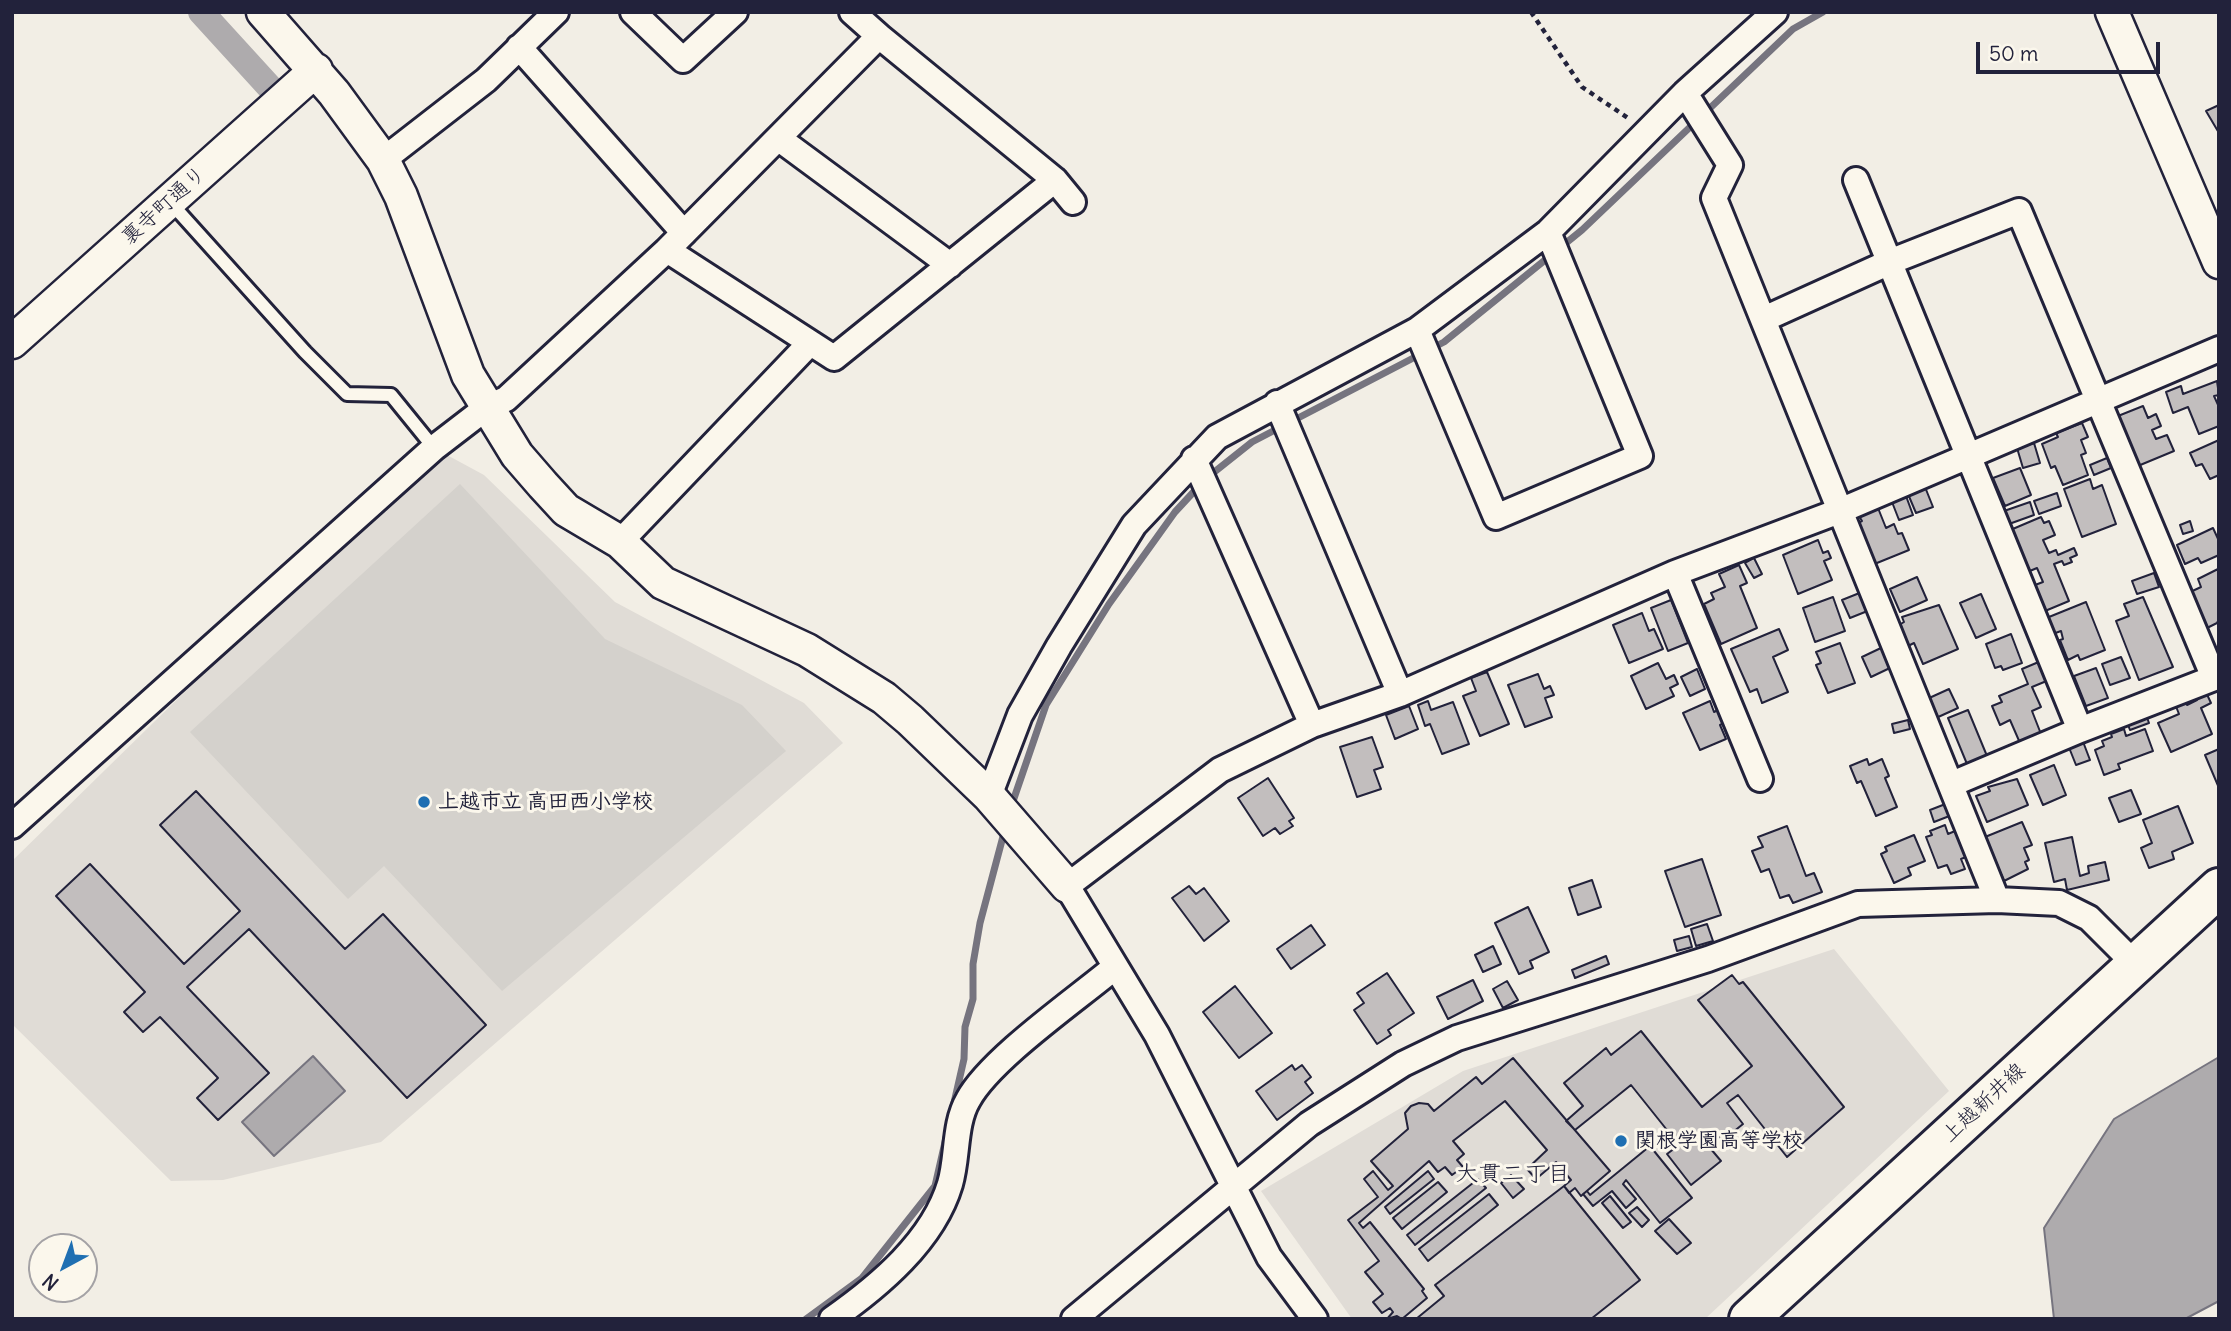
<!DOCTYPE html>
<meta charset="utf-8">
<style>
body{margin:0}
#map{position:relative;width:2231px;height:1331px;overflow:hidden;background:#f2eee5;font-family:Delius,sans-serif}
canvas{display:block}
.frame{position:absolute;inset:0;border:14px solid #22223b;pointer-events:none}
.north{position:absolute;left:28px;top:1233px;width:70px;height:70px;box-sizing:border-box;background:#fbf7ec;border:2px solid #a4a2a5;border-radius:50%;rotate:221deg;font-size:19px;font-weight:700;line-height:28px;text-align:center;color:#22223b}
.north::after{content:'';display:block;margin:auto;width:24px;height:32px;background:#1f6fb2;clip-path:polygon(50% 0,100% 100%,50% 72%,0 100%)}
.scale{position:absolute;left:1976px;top:42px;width:184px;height:32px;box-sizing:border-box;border:4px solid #22223b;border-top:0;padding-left:9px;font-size:21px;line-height:24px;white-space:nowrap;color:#22223b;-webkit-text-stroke:5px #fbf7ec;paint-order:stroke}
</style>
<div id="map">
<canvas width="2231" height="1331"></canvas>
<div class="frame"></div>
<div class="north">N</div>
<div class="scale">50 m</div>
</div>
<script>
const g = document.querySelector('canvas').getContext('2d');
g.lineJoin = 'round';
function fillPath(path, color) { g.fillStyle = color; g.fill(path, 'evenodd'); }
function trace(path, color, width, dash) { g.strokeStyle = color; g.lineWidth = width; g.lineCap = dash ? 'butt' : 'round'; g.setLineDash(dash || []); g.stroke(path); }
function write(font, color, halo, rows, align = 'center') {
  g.font = font + ' Delius,"Klee One",sans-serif'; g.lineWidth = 6; g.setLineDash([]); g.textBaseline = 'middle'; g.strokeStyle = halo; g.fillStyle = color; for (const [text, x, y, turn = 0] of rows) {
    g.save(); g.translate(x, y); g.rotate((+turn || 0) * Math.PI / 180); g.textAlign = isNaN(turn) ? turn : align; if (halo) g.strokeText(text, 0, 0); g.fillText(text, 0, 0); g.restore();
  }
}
const built = new Path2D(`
 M 434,448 L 484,475 L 615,602 L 804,703 L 843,743 L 381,1142 L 223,1180 L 171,1181 L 12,1024 L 12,861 Z
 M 1834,949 L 1949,1091 L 1705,1319 L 1352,1319 L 1261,1191 L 1463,1071 Z`);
const green = new Path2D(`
 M 460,484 L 605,639 L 742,705 L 786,751 L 502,991 L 384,866 L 348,899 L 190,732 Z`);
const water = new Path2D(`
 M 313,1056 L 345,1091 L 274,1156 L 242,1122 Z
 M 2219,1057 L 2219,1301 L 2185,1319 L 2054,1319 L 2044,1228 L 2114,1119 Z`);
const stream = new Path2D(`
 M 1208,477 L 1252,442 L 1444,342 L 1582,230 L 1793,29 L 1823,12
 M 1011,807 L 1046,705 L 1109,604 L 1175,512 L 1200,485
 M 806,1319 L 862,1278 L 935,1186 L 964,1059 L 965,1027 L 973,999 L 973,964 L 980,923 L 1005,829`);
const canal = new Path2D(`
 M 201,12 L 274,92`);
const building = new Path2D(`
 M 2219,105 L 2219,133 L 2206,111 Z
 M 2217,381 L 2219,395 L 2214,396 L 2219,407 L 2219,426 L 2199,434 L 2188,407 L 2173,413 L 2166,392 L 2181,386 L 2183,394 Z
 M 2143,406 L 2148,418 L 2156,414 L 2161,426 L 2152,430 L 2156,439 L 2167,435 L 2174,451 L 2133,468 L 2113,418 Z
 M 2082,423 L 2088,437 L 2081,440 L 2086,453 L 2081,455 L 2088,475 L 2063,485 L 2055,466 L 2051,468 L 2042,444 L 2058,437 L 2056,433 Z
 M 2219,440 L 2219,475 L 2210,479 L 2202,464 L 2196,466 L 2190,453 Z
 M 2034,443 L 2040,463 L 2023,468 L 2017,448 Z
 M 2107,458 L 2111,468 L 2094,475 L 2090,465 Z
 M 2020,468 L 2031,495 L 2005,506 L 1993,478 Z
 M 2090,479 L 2093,489 L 2102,485 L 2116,524 L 2082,537 L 2064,489 Z
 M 1925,487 L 1933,507 L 1916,513 L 1908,494 Z
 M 2057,493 L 2061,506 L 2039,514 L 2034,501 Z
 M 1906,496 L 1913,515 L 1899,520 L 1892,502 Z
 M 2030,502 L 2034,515 L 2009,524 L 2004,511 Z
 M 1878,508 L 1886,528 L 1894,524 L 1898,534 L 1902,533 L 1909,550 L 1872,565 L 1856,524 L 1862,521 L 1859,516 Z
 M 2041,517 L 2044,523 L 2049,521 L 2055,535 L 2043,540 L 2049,553 L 2056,550 L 2058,555 L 2074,548 L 2077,555 L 2070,558 L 2072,562 L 2064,565 L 2062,561 L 2054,564 L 2069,601 L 2045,611 L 2035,585 L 2043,582 L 2037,568 L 2025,573 L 2008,531 Z
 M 2190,521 L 2193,531 L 2183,534 L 2180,525 Z
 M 2213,528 L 2219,541 L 2219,555 L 2201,563 L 2198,558 L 2185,564 L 2177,545 Z
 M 1818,540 L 1823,553 L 1828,551 L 1831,558 L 1824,561 L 1832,580 L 1798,594 L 1783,555 Z
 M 1754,558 L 1762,574 L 1754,578 L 1745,563 Z
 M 1739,565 L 1747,583 L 1740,586 L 1757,628 L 1721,644 L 1704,604 L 1714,599 L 1711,593 L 1725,587 L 1719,574 Z
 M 2218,569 L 2219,619 L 2217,623 L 2203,630 L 2186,594 L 2201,587 L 2198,579 Z
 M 2154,573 L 2159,587 L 2137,594 L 2132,581 Z
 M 1917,577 L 1927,600 L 1900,612 L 1890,589 Z
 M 1862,592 L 1870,610 L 1850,618 L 1842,600 Z
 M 1981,594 L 1996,629 L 1976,638 L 1960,603 Z
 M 1833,597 L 1845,631 L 1815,642 L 1803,608 Z
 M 2143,597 L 2173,667 L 2139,680 L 2116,621 L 2129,616 L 2124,604 Z
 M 1671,600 L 1688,643 L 1668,651 L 1651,608 Z
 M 2086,602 L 2105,650 L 2080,660 L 2078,655 L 2068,660 L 2060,640 L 2063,639 L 2061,631 L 2050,635 L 2044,619 Z
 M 1939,605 L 1958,649 L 1923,664 L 1914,643 L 1908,646 L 1899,625 L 1904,622 L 1902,617 Z
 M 1642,613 L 1649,631 L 1654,629 L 1663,649 L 1629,663 L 1613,625 Z
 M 1779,629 L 1788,650 L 1773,657 L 1788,692 L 1762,703 L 1757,689 L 1750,692 L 1731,649 Z
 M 2011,634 L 2022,663 L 2003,670 L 2001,666 L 1995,668 L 1986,644 Z
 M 1840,643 L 1855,683 L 1828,693 L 1816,665 L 1821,663 L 1816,652 Z
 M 1883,647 L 1892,667 L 1871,677 L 1862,657 Z
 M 2121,657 L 2130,678 L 2110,685 L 2102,664 Z
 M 2041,661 L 2049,680 L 2032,687 L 2041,707 L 2032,711 L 2041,734 L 2020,743 L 2010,720 L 2000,725 L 1992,706 L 2002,702 L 1999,696 L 2028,684 L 2022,669 Z
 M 1658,663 L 1666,679 L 1674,675 L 1678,684 L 1670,688 L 1674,696 L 1646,709 L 1631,676 Z
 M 2096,668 L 2108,698 L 2086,706 L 2074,676 Z
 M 1697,669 L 1705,689 L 1690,696 L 1681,677 Z
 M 1487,672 L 1509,724 L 1480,736 L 1463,696 L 1476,691 L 1471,678 Z
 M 1538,674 L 1544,689 L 1550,686 L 1554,695 L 1545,698 L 1552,717 L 1525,727 L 1508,685 Z
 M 2204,688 L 2211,703 L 2201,708 L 2212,734 L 2171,752 L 2158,723 L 2179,714 L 2175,704 L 2185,700 L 2187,705 L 2197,700 L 2194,693 Z
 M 1949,689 L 1958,708 L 1936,718 L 1927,699 Z
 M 1428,701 L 1431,710 L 1453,702 L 1469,744 L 1442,754 L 1430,724 L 1425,726 L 1418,705 Z
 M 1710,701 L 1714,712 L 1720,709 L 1726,722 L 1720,725 L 1726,739 L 1700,750 L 1683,713 Z
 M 1409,706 L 1418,729 L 1395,739 L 1386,715 Z
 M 1968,710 L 1987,756 L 1967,764 L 1948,718 Z
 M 2145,712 L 2149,723 L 2130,730 L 2126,720 Z
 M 1908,720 L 1910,729 L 1894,733 L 1892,724 Z
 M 2124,729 L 2126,736 L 2145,729 L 2153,751 L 2118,764 L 2120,769 L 2104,775 L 2095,750 L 2104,746 L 2102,741 L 2112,737 L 2111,734 Z
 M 1372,737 L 1383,767 L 1374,770 L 1381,789 L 1357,797 L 1340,747 Z
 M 2082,739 L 2090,760 L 2076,765 L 2068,745 Z
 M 2219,749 L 2219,788 L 2205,755 Z
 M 1867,759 L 1869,765 L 1882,759 L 1889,776 L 1885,778 L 1897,807 L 1876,816 L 1861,781 L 1857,783 L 1850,766 Z
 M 2054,765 L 2066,795 L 2043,805 L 2030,775 Z
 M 1268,778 L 1294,818 L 1289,821 L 1293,826 L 1280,834 L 1275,828 L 1263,836 L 1238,798 Z
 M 2017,779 L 2028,805 L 1987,822 L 1976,796 L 1990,791 L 1988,787 Z
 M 2131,790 L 2141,814 L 2119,822 L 2109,798 Z
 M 196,791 L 345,949 L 383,914 L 486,1025 L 407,1098 L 249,929 L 187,987 L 269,1073 L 218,1120 L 197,1098 L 218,1078 L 160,1017 L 143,1032 L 124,1012 L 145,992 L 56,896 L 90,864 L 184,964 L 240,911 L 160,825 Z
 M 1948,803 L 1952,815 L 1934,822 L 1930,810 Z
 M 2178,806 L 2193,843 L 2172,852 L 2174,859 L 2149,868 L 2141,848 L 2152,843 L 2143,820 Z
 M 2022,822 L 2032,845 L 2024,848 L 2029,860 L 2025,862 L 2028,869 L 2004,881 L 1985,837 Z
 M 1945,825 L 1948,834 L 1955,831 L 1966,857 L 1961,859 L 1965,869 L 1951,874 L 1947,865 L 1938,868 L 1926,837 L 1932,835 L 1930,831 Z
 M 1787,826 L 1806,876 L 1814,873 L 1822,892 L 1793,903 L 1789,895 L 1780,898 L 1769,869 L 1761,872 L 1752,851 L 1763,847 L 1758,837 Z
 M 1914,835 L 1925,861 L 1908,868 L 1911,875 L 1894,883 L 1881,854 L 1887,851 L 1885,847 Z
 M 2072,837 L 2080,876 L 2089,873 L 2088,866 L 2105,862 L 2109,880 L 2067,890 L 2065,879 L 2054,882 L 2045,843 Z
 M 1702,859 L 1721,915 L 1685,927 L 1665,871 Z
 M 1592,880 L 1601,907 L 1578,915 L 1569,888 Z
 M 1189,886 L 1196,894 L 1204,888 L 1229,921 L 1204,941 L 1172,898 Z
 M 1528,907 L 1549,952 L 1530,961 L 1533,968 L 1519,974 L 1495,923 Z
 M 1707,924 L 1713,941 L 1696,946 L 1691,929 Z
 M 1311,925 L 1325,945 L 1291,969 L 1277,949 Z
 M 1689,936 L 1692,947 L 1677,951 L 1674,940 Z
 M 1493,946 L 1501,964 L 1483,972 L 1475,955 Z
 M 1606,956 L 1609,964 L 1575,978 L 1572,970 Z
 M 1387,973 L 1414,1013 L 1388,1030 L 1391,1035 L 1377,1044 L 1354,1010 L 1364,1003 L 1357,993 Z
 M 1732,975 L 1739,984 L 1743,982 L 1844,1107 L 1787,1157 L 1738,1095 L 1727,1103 L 1743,1124 L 1722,1141 L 1716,1134 L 1705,1142 L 1721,1161 L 1691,1185 L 1667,1154 L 1679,1145 L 1631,1085 L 1575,1130 L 1566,1121 L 1583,1106 L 1564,1083 L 1606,1048 L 1611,1055 L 1641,1031 L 1702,1107 L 1752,1066 L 1698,1000 Z
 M 1473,980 L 1483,1001 L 1448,1019 L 1437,997 Z
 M 1507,981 L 1518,1000 L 1503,1008 L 1493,989 Z
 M 1235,986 L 1272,1033 L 1239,1058 L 1203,1012 Z
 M 1513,1058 L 1610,1171 L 1581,1196 L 1575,1188 L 1569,1193 L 1564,1186 L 1571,1180 L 1556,1162 L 1536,1179 L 1527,1169 L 1547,1150 L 1505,1101 L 1453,1141 L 1464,1154 L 1457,1160 L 1463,1167 L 1452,1175 L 1445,1167 L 1438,1172 L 1429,1161 L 1359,1223 L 1363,1228 L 1370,1222 L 1424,1289 L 1422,1291 L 1427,1298 L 1402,1319 L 1397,1316 L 1387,1319 L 1393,1312 L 1390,1308 L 1382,1313 L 1373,1302 L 1383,1294 L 1365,1272 L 1379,1261 L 1348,1220 L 1378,1197 L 1364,1179 L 1373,1171 L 1388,1190 L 1393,1186 L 1371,1161 L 1408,1129 L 1405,1113 L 1411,1106 L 1419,1103 L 1428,1104 L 1434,1111 L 1476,1077 L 1482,1084 Z
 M 1292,1065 L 1295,1070 L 1302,1065 L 1311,1077 L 1305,1082 L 1313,1093 L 1277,1120 L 1256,1091 Z
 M 1650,1146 L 1692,1198 L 1660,1223 L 1626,1180 L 1623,1184 L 1636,1199 L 1626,1208 L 1612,1191 L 1593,1206 L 1583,1194 L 1587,1191 L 1590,1195 Z
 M 1428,1171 L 1434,1179 L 1390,1214 L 1385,1207 Z
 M 1511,1175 L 1524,1189 L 1513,1198 L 1501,1183 Z
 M 1478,1179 L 1486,1188 L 1415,1245 L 1407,1235 Z
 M 1438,1182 L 1447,1192 L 1402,1229 L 1393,1218 Z
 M 1564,1186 L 1640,1280 L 1591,1319 L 1416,1319 L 1444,1296 L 1435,1285 Z
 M 1489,1194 L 1498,1205 L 1428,1261 L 1419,1249 Z
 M 1610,1196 L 1631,1222 L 1623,1228 L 1602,1203 Z
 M 1637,1207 L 1649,1220 L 1642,1227 L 1629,1213 Z
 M 1669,1219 L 1691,1243 L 1677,1254 L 1655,1231 Z`);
const path = new Path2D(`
 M 1531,12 L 1582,87 L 1628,118`);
const service = new Path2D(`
 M 170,202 L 305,352 L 347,394 L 391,395 L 434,448`);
const minor = new Path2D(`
 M 633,12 L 683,60 L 735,12
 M 519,47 L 684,233
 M 1685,93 L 1730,165 L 1714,198 L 1997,900
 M 778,138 L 950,265
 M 383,160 L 486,80 L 556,12
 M 1055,180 L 1073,202
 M 1856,180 L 2080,730
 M 667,250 L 834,358 L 1055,180 L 879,36
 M 1764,319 L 1892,261 L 2019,211 L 2214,678 L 2080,730 L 1952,784
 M 1417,330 L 1496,517 L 1640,456 L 1548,232
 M 1277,403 L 1400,694
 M 1194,459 L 1312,725
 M 620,542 L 809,344
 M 1675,573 L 1760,779
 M 989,796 L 1020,715 L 1059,646 L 1134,525 L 1217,437 L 1417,330 L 1548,232 L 1685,93 L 1775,12
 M 12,826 L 434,448 L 486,408 L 506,399 L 667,250 L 879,36 L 852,12
 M 832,1319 C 879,1286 933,1241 950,1184 C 958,1157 954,1124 968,1100 C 990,1059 1077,999 1115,967
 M 1074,1319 L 1309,1124 L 1403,1064 L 1457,1038 L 1708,959 L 1858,904 L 1997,900 L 2059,903 L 2089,918 L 2135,964
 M 1315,1319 L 1269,1257 L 1157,1035 L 1067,886 L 1220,770 L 1312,725 L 1400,694 L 1675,573 L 1842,510 L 2219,349`);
const tertiary = new Path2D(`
 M 263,12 L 334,93 L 383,160 L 401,196 L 468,375 L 517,455 L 543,485 L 566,510 L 620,542 L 663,583 L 807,650 L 884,698 L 910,720 L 989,796 L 1067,886
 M 2112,12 L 2219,262
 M 12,342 L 316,70`);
const primary = new Path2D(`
 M 1749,1319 L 2219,888`);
const markers = [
 [424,802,7,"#1f6fb2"],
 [1621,1141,7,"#1f6fb2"]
];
const streetNames = [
 ["裏寺町通り",164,206,-42],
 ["上越新井線",1984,1103,-43]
];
const poiNames = [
 ["上越市立 高田西小学校",438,802],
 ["関根学園高等学校",1635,1141]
];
const neighbourhoodNames = [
 ["大貫二丁目",1513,1174]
];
fillPath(built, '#e0dcd6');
fillPath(green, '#d4d1cc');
fillPath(water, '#aeabad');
trace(water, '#76747f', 2);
trace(stream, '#76747f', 7);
trace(canal, '#aeabad', 26);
fillPath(building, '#c2bebe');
trace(building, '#22223b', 2);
trace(service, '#22223b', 18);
trace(minor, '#22223b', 30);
trace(tertiary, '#22223b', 37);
trace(primary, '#22223b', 44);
trace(path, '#22223b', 4.5, [5, 5]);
trace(service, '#fbf7ec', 12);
trace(minor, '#fbf7ec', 24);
trace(tertiary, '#fbf7ec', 32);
trace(primary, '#fbf7ec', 38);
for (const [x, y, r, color] of markers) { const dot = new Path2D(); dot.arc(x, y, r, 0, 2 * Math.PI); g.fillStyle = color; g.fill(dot); trace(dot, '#fbf7ec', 2.5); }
write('21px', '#22223b', '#fbf7ec', streetNames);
write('bold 21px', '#22223b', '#fbf7ec', poiNames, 'left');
write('23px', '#22223b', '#fbf7ec', neighbourhoodNames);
</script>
